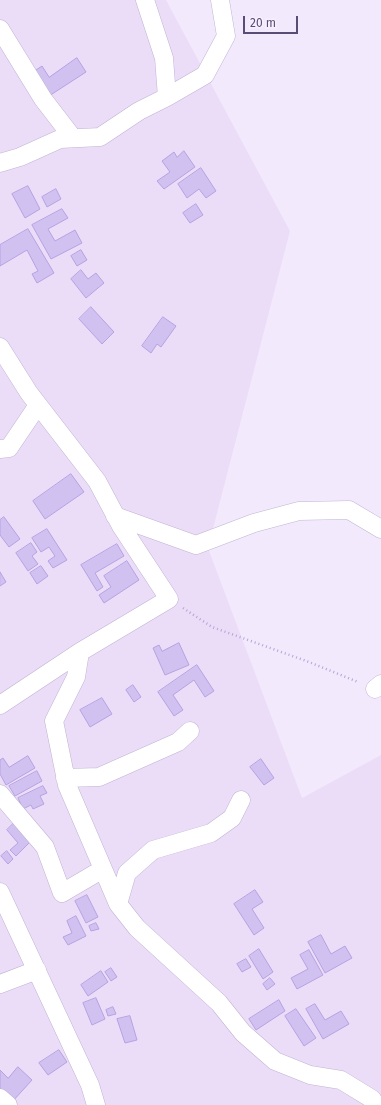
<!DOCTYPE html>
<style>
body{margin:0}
#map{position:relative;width:381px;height:1105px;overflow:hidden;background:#f3e9fc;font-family:"Fira Sans",sans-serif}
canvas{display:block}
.scale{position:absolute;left:243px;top:16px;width:55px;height:18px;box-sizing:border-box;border:2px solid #594d76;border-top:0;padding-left:5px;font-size:12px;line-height:14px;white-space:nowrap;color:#594d76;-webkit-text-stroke:3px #f8effe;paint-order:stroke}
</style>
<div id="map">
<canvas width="381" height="1105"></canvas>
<div class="scale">20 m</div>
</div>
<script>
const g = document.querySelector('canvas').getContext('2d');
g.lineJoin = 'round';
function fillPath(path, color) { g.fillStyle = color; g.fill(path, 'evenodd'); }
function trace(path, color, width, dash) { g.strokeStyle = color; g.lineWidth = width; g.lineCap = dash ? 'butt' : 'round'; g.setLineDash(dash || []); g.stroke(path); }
const residential = new Path2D(`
 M 0,0 L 166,0 L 290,231 L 208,548 L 302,798 L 381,755 L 381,1105 L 0,1105 Z`);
const building = new Path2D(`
 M 77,58 L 86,72 L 49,96 L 33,72 L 42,66 L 49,77 Z
 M 184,151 L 195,167 L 164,189 L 157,181 L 170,172 L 162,161 L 174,152 L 177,157 Z
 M 201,168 L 216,191 L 206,198 L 199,189 L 187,198 L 178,184 Z
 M 28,186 L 40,209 L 25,218 L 12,194 Z
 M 56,189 L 61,199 L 47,207 L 42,197 Z
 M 196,204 L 203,215 L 190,223 L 183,213 Z
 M 62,209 L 68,218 L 48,229 L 55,241 L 75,230 L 82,243 L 51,259 L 32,225 Z
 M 28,229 L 54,273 L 37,283 L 32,274 L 38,271 L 27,250 L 0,266 L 0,245 Z
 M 81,250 L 87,260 L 77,266 L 71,256 Z
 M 81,270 L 88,279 L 96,273 L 104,283 L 86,298 L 71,279 Z
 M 91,307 L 114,332 L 102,344 L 79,319 Z
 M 163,317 L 176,326 L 161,347 L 157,344 L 151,353 L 142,346 Z
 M 71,474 L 84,492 L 45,519 L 33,501 Z
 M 4,517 L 20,539 L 9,547 L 0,535 L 0,520 Z
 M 47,529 L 67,560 L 53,568 L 48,561 L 55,556 L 49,547 L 41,552 L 32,538 Z
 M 31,543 L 37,552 L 32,556 L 38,564 L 28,571 L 16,553 Z
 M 117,544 L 124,556 L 95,573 L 103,587 L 97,591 L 81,565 Z
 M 127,561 L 139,580 L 104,603 L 99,595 L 111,587 L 104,576 Z
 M 41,566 L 48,576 L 37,584 L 30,573 Z
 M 0,572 L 6,582 L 0,586 Z
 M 179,643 L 189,665 L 165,675 L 153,648 L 159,645 L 162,651 Z
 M 197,665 L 214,691 L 205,697 L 194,680 L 173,695 L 183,710 L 174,716 L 158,692 Z
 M 133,685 L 141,697 L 134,702 L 126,690 Z
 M 102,698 L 112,714 L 90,727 L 80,710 Z
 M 28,756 L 35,768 L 6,785 L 0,774 L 0,760 L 3,758 L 9,767 Z
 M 261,759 L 274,778 L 264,785 L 250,767 Z
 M 37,771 L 42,781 L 15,796 L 9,786 Z
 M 43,786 L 47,793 L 40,796 L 44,804 L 33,809 L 31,805 L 23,809 L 18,798 Z
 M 14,823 L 31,841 L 16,856 L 10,850 L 18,843 L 7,830 Z
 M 7,851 L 13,859 L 8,864 L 1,856 Z
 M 255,890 L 263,902 L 252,909 L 264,928 L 254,935 L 234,904 Z
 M 87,895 L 98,917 L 86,923 L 75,901 Z
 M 76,916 L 86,936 L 68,945 L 63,937 L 72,933 L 67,921 Z
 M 96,923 L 99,929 L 91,931 L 89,926 Z
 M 321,935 L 331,954 L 345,946 L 352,958 L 325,973 L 308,942 Z
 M 259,949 L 273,972 L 263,979 L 249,956 Z
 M 309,950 L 323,975 L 297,989 L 291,978 L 308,969 L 300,955 Z
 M 246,959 L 251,967 L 242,972 L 237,964 Z
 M 111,968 L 117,977 L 111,981 L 105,972 Z
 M 101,971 L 108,982 L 88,996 L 81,985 Z
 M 270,978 L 275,984 L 267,990 L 263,984 Z
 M 96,998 L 105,1019 L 92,1025 L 83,1003 Z
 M 279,1000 L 285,1011 L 256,1030 L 249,1019 Z
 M 315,1004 L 325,1020 L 341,1011 L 349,1024 L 323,1039 L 306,1009 Z
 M 113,1007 L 116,1014 L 108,1016 L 106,1010 Z
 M 296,1009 L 316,1038 L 304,1046 L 285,1016 Z
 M 130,1016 L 137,1040 L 125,1043 L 117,1019 Z
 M 59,1050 L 67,1062 L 48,1075 L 39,1063 Z
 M 18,1067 L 32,1080 L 12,1102 L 0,1091 L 0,1070 L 8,1078 Z`);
const path = new Path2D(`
 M 183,608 L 212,627 L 309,662 L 358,682`);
const street = new Path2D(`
 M 0,29 L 43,99 L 73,138
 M 167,97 L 205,75 L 226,36 L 220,0
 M 0,163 L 20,157 L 60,139 L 100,137 L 139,111 L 167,97 L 164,58 L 145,0
 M 0,347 L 29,393 L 97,481 L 121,526 L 169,599 L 80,652 L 76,677 L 54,721 L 67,785 L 118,904 L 137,928 L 219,1003 L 243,1033 L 275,1061 L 310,1075 L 341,1080 L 372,1099 L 376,1105
 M 0,449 L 9,448 L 38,405
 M 115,516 L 196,545 L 254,523 L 299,511 L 349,510 L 381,529
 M 375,689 L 381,684
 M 0,705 L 80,652
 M 65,778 L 99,777 L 178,742 L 190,731
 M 0,794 L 45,847 L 62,893 L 103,869
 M 0,892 L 90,1085 L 96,1105
 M 118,904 L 127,873 L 153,850 L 211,833 L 232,818 L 241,800
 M 0,984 L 37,970
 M 0,1098 L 8,1105`);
fillPath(residential, '#ebddf8');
fillPath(building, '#d1c1f1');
trace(building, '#b7a2e3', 1);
trace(street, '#c0b4d3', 19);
trace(path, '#b4a4d6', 2.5, [1, 3]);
trace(street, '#fff', 18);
</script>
